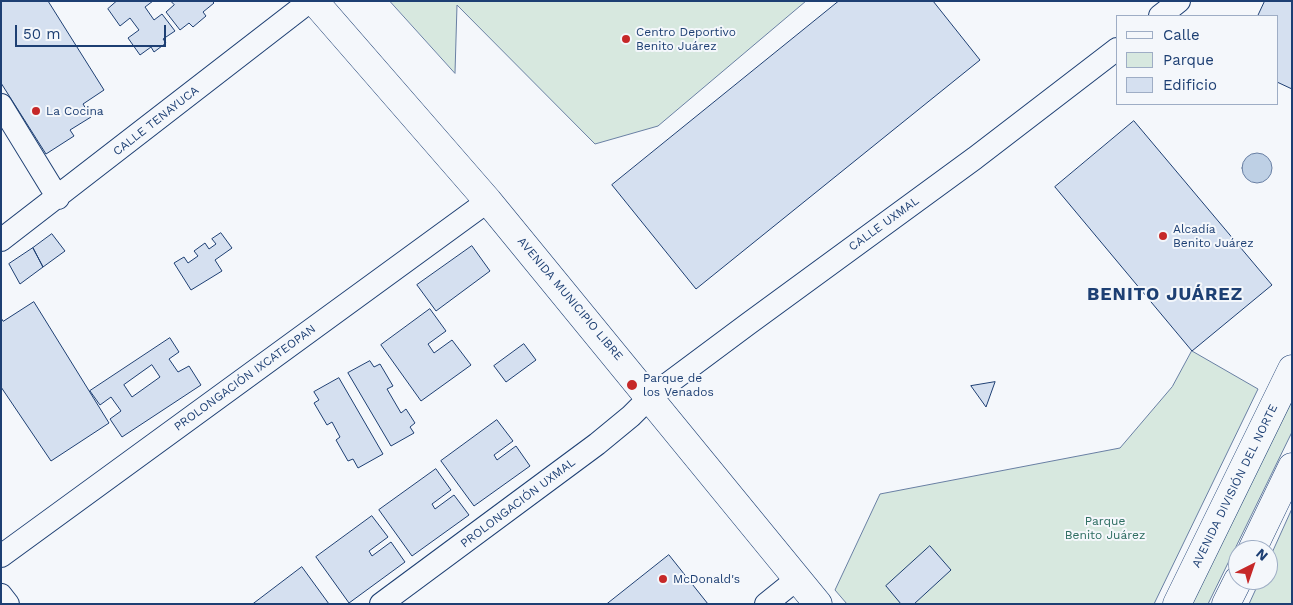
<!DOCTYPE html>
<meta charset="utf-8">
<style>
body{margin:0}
#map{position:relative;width:1293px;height:605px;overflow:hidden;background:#f4f7fb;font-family:"Work Sans",sans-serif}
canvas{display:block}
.frame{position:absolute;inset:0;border:2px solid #1d3f73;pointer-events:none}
.legend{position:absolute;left:1116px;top:15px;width:162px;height:90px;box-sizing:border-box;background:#f4f7fb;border:1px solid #9eadc5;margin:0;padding:6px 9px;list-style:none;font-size:15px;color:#1d3f73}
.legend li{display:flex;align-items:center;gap:10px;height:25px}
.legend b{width:25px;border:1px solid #9eadc5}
.north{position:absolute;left:1228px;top:540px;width:50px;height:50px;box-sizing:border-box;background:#f4f7fb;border:1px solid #9eadc5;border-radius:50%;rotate:41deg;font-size:14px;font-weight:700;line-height:20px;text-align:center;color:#1d3f73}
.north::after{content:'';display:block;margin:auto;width:18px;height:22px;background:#c62828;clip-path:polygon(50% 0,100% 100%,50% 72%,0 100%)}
.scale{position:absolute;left:15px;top:25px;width:151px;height:22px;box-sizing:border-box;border:2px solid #1d3f73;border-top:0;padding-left:6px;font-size:15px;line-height:18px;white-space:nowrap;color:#1d3f73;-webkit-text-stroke:4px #f4f7fb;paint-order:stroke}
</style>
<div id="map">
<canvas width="1293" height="605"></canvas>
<div class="frame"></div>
<ul class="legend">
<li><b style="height:6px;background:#f4f7fb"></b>Calle</li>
<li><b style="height:14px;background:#d7e8df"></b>Parque</li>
<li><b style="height:14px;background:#d5e0f0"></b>Edificio</li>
</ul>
<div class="north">N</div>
<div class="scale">50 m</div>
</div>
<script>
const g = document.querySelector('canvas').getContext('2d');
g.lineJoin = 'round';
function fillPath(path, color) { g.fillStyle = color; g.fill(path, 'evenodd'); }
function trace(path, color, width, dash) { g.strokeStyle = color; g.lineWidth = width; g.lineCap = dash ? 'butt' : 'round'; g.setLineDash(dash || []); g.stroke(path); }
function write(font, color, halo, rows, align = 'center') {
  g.font = font + ' "Work Sans",sans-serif'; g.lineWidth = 4; g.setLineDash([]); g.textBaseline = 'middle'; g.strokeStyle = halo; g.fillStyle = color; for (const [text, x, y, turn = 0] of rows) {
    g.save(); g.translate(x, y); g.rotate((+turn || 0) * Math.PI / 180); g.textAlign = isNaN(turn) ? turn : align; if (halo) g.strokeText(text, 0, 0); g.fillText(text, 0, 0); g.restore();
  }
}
const green = new Path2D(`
 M 390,1 L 806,1 L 658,126 L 595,144 L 457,5 L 455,73 Z
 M 1192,351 L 1258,389 L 1154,604 L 847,604 L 835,590 L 880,494 L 1120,448 L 1172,387 Z
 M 1292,396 L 1292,432 L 1208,604 L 1192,604 Z
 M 1292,509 L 1292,604 L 1249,604 L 1260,580 L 1268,580 L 1268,562 Z`);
const water = new Path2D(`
 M1242 168a15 15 0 1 1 30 0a15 15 0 1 1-30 0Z`);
const building = new Path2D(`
 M 1,1 L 48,1 L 104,90 L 83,104 L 91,117 L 70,130 L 74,136 L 46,154 L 1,83 Z
 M 117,1 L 153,1 L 145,7 L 154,20 L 162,14 L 175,31 L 163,39 L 166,43 L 154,52 L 151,47 L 140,55 L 128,38 L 139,30 L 130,18 L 120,26 L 108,9 Z
 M 171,1 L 212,1 L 214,3 L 203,12 L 206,16 L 193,27 L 189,23 L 180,30 L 166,12 L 174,5 Z
 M 839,1 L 933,1 L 980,60 L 696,289 L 612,185 Z
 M 1265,1 L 1292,1 L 1292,89 L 1277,82 L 1277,16 L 1258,16 Z
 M 1134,121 L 1272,285 L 1192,351 L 1055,187 Z
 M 221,233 L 232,248 L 215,260 L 222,271 L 191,290 L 174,263 L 184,257 L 188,263 L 198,256 L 194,251 L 205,243 L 209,249 L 216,244 L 212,239 Z
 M 52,234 L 65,251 L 43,267 L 33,248 Z
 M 472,246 L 490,271 L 436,311 L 417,285 Z
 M 33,248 L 43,267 L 20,284 L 9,264 Z
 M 34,302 L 109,423 L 51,461 L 1,387 L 1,318 L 3,321 Z
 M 430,309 L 446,331 L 428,344 L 434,353 L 452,340 L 471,365 L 421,401 L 381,345 Z
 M 170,338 L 179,352 L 169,359 L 178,372 L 189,366 L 201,385 L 122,437 L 110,419 L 121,411 L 111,397 L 100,405 L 90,391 ZM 152,365 L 160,377 L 132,397 L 124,385 Z
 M 524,344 L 536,360 L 506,382 L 494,366 Z
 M 370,361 L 374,367 L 380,364 L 393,386 L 387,389 L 401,413 L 406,409 L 415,423 L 410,427 L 414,433 L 391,446 L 348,373 Z
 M 339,378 L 383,454 L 358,468 L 353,459 L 348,461 L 336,440 L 340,437 L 332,422 L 327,425 L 314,403 L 319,400 L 314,392 Z
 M 995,382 L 986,407 L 971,386 Z
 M 497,420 L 513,441 L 494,455 L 497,460 L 516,446 L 530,466 L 474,506 L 441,461 Z
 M 436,469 L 451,490 L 432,504 L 435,509 L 454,495 L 469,515 L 412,556 L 379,510 Z
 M 372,516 L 388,537 L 369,551 L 372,556 L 391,542 L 405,562 L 349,603 L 316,557 Z
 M 930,546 L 951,570 L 914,604 L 901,604 L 886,586 Z
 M 669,555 L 708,604 L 607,604 Z
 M 302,567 L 329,604 L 253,604 Z`);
const minor = new Path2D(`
 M 1160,16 L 1179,1
 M 1,105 L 58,198
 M 1,240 L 310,1
 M 1,556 L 488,201
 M 1,595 L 8,604
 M 381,604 L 597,444 L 631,416 L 650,397 L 748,324 L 975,158 L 1117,49
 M 766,604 L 797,579`);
const major = new Path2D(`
 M 314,1 L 488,201 L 818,604
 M 1252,550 L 1292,467
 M 1177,604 L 1292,369
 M 1226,604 L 1238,580`);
const markers = [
 [626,39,5,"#c62828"],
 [36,111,5,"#c62828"],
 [1163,236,5,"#c62828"],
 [632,385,6,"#c62828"],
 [663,579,5,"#c62828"]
];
const poiNames = [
 ["Centro Deportivo",636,32],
 ["Benito Juárez",636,46],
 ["La Cocina",46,111],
 ["Alcadía",1173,229],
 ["Benito Juárez",1173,243],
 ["Parque de",643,378],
 ["los Venados",643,392],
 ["McDonald's",673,579]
];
const streetNames = [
 ["CALLE TENAYUCA",156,121,-38],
 ["CALLE UXMAL",884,224,-36],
 ["AVENIDA MUNICIPIO LIBRE",570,299,50],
 ["PROLONGACIÓN IXCATEOPAN",245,378,-36],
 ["AVENIDA DIVISIÓN DEL NORTE",1235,486,-64],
 ["PROLONGACIÓN UXMAL",518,503,-37]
];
const parkNames = [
 ["Parque",1105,521],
 ["Benito Juárez",1105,535]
];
const districtNames = [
 ["BENITO JUÁREZ",1165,295]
];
fillPath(green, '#d7e8df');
trace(green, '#687fa3', 1);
fillPath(water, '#bed0e5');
trace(water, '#687fa3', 1);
fillPath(building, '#d5e0f0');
trace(building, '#1d3f73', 1);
trace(minor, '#1d3f73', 24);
trace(major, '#1d3f73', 29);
trace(minor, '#f4f7fb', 22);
trace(major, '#f4f7fb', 28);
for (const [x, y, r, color] of markers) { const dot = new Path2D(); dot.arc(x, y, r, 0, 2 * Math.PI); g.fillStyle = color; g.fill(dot); trace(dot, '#f4f7fb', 2); }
write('12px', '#1d3f73', '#f4f7fb', poiNames, 'left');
write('12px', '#1d3f73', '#f4f7fb', streetNames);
write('12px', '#2c6c60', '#f4f7fb', parkNames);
g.letterSpacing = '1px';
write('bold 18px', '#1d3f73', '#f4f7fb', districtNames);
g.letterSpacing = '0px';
</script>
